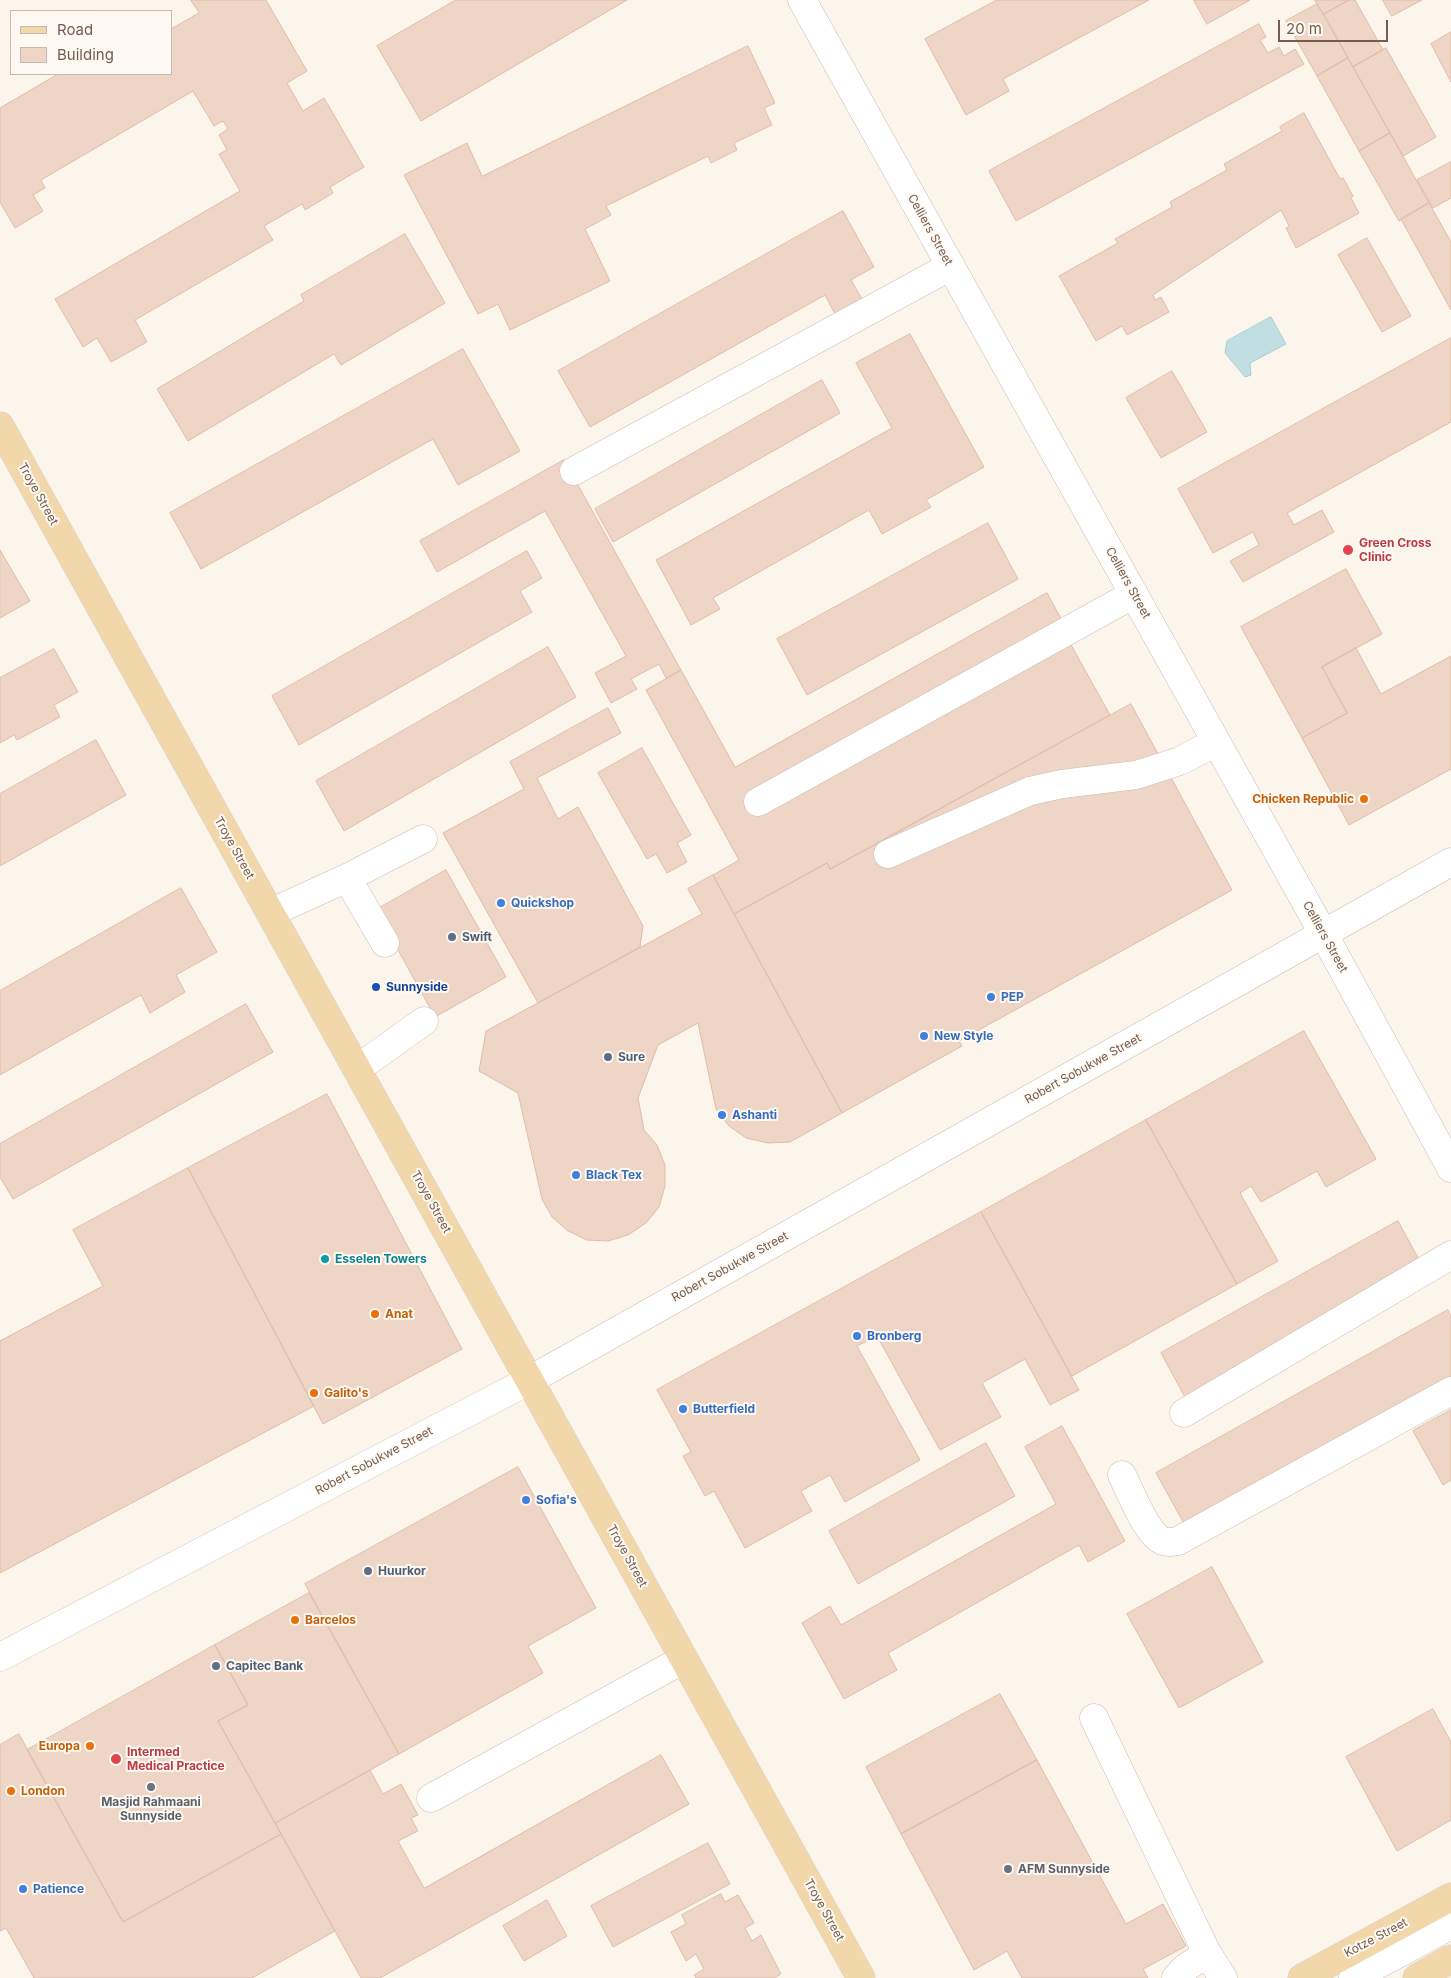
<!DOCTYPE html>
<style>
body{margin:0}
#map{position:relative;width:1451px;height:1978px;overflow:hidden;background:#fbf5ec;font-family:Inter,sans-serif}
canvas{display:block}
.legend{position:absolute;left:10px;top:10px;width:162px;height:65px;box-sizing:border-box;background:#fef9f2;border:1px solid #c7bbb1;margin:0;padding:6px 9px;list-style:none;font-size:15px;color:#745d50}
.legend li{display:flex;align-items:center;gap:10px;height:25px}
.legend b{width:25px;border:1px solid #c7bbb1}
.scale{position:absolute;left:1278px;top:20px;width:110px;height:22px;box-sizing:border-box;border:2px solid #745d50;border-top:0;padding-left:6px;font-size:15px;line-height:18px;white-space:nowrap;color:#745d50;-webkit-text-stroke:4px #fef9f2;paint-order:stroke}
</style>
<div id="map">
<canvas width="1451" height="1978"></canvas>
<ul class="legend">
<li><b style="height:6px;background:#f2d7ab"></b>Road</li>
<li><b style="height:14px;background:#eed5c6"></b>Building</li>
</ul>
<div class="scale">20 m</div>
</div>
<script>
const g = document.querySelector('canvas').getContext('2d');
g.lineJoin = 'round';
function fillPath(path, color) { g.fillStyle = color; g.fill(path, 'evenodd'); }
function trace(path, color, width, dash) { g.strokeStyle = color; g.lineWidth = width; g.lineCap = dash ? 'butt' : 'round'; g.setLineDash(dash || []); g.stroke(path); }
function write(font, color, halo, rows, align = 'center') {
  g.font = font + ' Inter,sans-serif'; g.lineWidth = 4; g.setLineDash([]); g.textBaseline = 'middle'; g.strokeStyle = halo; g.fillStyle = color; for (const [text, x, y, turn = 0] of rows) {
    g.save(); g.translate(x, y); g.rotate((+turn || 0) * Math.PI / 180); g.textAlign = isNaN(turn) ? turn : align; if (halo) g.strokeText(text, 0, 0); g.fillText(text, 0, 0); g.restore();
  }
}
const water = new Path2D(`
 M 1271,317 L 1286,344 L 1250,363 L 1251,375 L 1245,377 L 1225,353 L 1227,341 Z`);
const building = new Path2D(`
 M 191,0 L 266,0 L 307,71 L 287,83 L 303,111 L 324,98 L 364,167 L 330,187 L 333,193 L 305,210 L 302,204 L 264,226 L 273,240 L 135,320 L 147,342 L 111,362 L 97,338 L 83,347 L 55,299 L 240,191 L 219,154 L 227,150 L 219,135 L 228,129 L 223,121 L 214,126 L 193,91 L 41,180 L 45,188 L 33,195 L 43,211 L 15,228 L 0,202 L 0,108 L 58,74 L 171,74 L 171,29 L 199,13 Z
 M 456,0 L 627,0 L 421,121 L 377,46 Z
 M 997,0 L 1149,0 L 1003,79 L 1009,91 L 966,115 L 925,39 Z
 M 1194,0 L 1250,0 L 1207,24 Z
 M 1315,0 L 1349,0 L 1324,14 Z
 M 1349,0 L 1355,0 L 1383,50 L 1353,67 L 1324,14 Z
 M 1383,0 L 1422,0 L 1392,16 Z
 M 1317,4 L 1348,58 L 1317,76 L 1286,21 Z
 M 1259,24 L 1266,37 L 1260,40 L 1268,53 L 1279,47 L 1284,56 L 1295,49 L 1304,64 L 1016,221 L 989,171 Z
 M 1451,32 L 1451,82 L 1431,44 Z
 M 748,46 L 775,103 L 764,108 L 772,125 L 734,143 L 737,150 L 711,163 L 708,156 L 606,206 L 611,215 L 585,229 L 610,281 L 510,330 L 498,304 L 478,314 L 404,175 L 467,143 L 482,176 Z
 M 1386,48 L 1436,137 L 1403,156 L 1353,67 Z
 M 1348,58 L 1390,133 L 1359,151 L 1317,76 Z
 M 1304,113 L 1340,179 L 1343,178 L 1353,196 L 1351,198 L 1359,213 L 1296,248 L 1286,228 L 1289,226 L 1281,210 L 1153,295 L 1155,300 L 1161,297 L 1169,312 L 1127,335 L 1122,326 L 1096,341 L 1059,276 L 1118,243 L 1115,239 L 1172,207 L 1170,202 L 1227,170 L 1224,164 L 1282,131 L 1280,127 Z
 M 1390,133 L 1429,203 L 1399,221 L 1359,151 Z
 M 1451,162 L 1451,198 L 1433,208 L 1417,180 Z
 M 1429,203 L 1451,242 L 1451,310 L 1401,219 Z
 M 843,211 L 874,267 L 851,280 L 862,299 L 835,314 L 825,295 L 590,427 L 558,371 Z
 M 405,234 L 445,303 L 341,365 L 334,354 L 188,441 L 157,389 L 304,301 L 301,295 Z
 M 1367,238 L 1411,316 L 1382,332 L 1338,255 Z
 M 910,334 L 984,467 L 926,500 L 931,507 L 882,534 L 869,510 L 713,598 L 720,609 L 691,625 L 656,560 L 892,428 L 856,363 Z
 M 1451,338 L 1451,422 L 1287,513 L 1294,525 L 1322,510 L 1334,532 L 1243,582 L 1230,561 L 1259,545 L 1253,532 L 1213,553 L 1178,489 Z
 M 463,349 L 520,451 L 458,485 L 433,439 L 201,569 L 170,513 Z
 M 1172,371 L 1207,432 L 1161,458 L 1126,398 Z
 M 822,380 L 840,413 L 613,542 L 595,509 Z
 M 564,460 L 681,670 L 666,678 L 659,664 L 631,679 L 637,689 L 611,703 L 595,673 L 626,656 L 545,511 L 437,572 L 420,541 Z
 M 988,523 L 1018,579 L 807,695 L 777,639 Z
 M 0,550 L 30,601 L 0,618 Z
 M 527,551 L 542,578 L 520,591 L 532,612 L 299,745 L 272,696 Z
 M 1346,569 L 1382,634 L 1322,667 L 1347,713 L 1302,738 L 1241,627 Z
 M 1047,593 L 1063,622 L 1070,643 L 1110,715 L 830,869 L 827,863 L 734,914 L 713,875 L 739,860 L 646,690 L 681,670 L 735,767 Z
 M 548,647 L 576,697 L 344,831 L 316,781 Z
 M 1356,648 L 1381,694 L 1451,656 L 1451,769 L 1349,825 L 1302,738 L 1347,713 L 1322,667 Z
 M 54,649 L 78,692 L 54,705 L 60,717 L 17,740 L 14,735 L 0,743 L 0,678 Z
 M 1131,704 L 1232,890 L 959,1041 L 962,1046 L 842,1113 L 734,914 L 827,863 L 830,869 Z
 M 608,708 L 621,733 L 537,778 L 558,819 L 578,807 L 643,926 L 640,947 L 538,1003 L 443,833 L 524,789 L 510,762 Z
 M 96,740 L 126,795 L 0,866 L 0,794 Z
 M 642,748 L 691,835 L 677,843 L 687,862 L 667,873 L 656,854 L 647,859 L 598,773 Z
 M 446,870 L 506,977 L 435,1017 L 376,910 Z
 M 713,875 L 842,1113 L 790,1142 L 768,1143 L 746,1138 L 729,1126 L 716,1109 L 698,1023 L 658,1045 L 638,1098 L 644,1130 L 657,1145 L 665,1165 L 665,1186 L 659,1207 L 646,1223 L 628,1235 L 608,1241 L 587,1240 L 568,1231 L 552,1217 L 542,1199 L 518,1093 L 479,1071 L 486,1031 L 702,914 L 688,889 Z
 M 181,888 L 217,952 L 176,975 L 185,992 L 150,1013 L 141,995 L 0,1075 L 0,991 Z
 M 246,1004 L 273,1052 L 13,1199 L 0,1177 L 0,1144 Z
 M 1304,1031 L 1376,1159 L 1326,1187 L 1317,1171 L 1261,1202 L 1251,1186 L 1240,1193 L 1278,1261 L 1237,1284 L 1146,1120 Z
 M 327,1094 L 462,1349 L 323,1424 L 188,1168 Z
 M 1146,1120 L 1237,1284 L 1072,1376 L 981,1212 Z
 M 188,1168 L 314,1406 L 0,1573 L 0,1341 L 103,1286 L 73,1230 Z
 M 981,1212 L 1079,1390 L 1050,1405 L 1025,1359 L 982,1383 L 1001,1417 L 940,1450 L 877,1336 L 857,1346 L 920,1460 L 845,1502 L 830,1475 L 801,1491 L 812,1511 L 745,1548 L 714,1491 L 705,1496 L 683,1456 L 691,1452 L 657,1390 Z
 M 1398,1221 L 1423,1267 L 1186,1399 L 1161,1353 Z
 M 1448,1310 L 1451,1316 L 1451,1379 L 1186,1527 L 1156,1473 Z
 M 1451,1410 L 1451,1480 L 1443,1485 L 1413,1431 Z
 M 1062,1426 L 1125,1541 L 1088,1562 L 1079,1545 L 888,1653 L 897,1670 L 844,1699 L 802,1623 L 830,1606 L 841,1625 L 1056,1504 L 1025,1447 Z
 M 986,1443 L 1015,1496 L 858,1584 L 829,1531 Z
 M 518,1467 L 596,1608 L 528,1646 L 543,1673 L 399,1754 L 305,1584 Z
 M 1212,1567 L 1263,1662 L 1179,1708 L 1127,1614 Z
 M 309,1593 L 399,1754 L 275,1823 L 218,1721 L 248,1705 L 215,1645 Z
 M 215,1645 L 248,1705 L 218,1721 L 281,1834 L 123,1922 L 27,1750 Z
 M 1000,1694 L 1037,1760 L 901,1834 L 866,1767 Z
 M 1433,1709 L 1451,1742 L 1451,1820 L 1397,1851 L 1346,1757 Z
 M 19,1734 L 123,1922 L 281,1834 L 335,1931 L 252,1978 L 34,1978 L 6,1928 L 0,1931 L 0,1745 Z
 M 661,1755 L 689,1804 L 380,1978 L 361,1978 L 275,1823 L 370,1770 L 383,1794 L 401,1784 L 418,1815 L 411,1818 L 418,1831 L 398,1841 L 424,1888 Z
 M 1037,1760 L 1126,1924 L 1163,1904 L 1186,1946 L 1143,1969 L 1148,1978 L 1022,1978 L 1007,1951 L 974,1970 L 901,1834 Z
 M 708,1843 L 730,1884 L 613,1947 L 591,1906 Z
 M 721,1894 L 725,1902 L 738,1895 L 754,1923 L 745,1928 L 752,1941 L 761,1935 L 781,1974 L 774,1978 L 696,1978 L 694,1975 L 704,1969 L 696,1954 L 686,1961 L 671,1932 L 686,1924 L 682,1915 Z
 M 547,1900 L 567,1936 L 524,1961 L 503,1926 Z`);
const minor = new Path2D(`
 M 802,0 L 1323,933 L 1451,1168
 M 574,471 L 951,266
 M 758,802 L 1134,594
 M 888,854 L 1030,791 L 1062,784 L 1136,775 L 1180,761 L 1216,742
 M 347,878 L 423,839
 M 270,913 L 347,878 L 385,943
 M 357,1069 L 424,1021
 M 1184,1413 L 1451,1255
 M 1122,1475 C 1130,1491 1147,1535 1163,1541 C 1168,1543 1172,1542 1178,1541 L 1451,1391
 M 0,1657 L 530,1380 L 1451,862
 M 1094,1718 L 1207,1953 L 1223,1978
 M 431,1798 L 684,1659
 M 1176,1978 L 1184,1969 L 1207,1953
 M 1353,1978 L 1451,1925`);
const major = new Path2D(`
 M 0,426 L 861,1978
 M 1302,1978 L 1451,1897
 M 1417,1978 L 1451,1959`);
const markers = [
 [1348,550,6,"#e0444e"],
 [1364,799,5,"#e8710a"],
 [501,903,5,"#3f7fe0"],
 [452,937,5,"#5c6f8a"],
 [376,987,5,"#1a4fb4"],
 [991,997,5,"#3f7fe0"],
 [924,1036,5,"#3f7fe0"],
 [608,1057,5,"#5c6f8a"],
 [722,1115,5,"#3f7fe0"],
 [576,1175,5,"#3f7fe0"],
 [325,1259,5,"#0f9aa8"],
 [375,1314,5,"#e8710a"],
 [857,1336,5,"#3f7fe0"],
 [314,1393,5,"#e8710a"],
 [683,1409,5,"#3f7fe0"],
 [526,1500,5,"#3f7fe0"],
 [368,1571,5,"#5c6f8a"],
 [295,1620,5,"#e8710a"],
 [216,1666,5,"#5c6f8a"],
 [90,1746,5,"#e8710a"],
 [116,1759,6,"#e0444e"],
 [151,1787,5,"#6b7280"],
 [11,1791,5,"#e8710a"],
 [1008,1869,5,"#6b7280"],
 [23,1889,5,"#3f7fe0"]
];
const streetNames = [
 ["Celliers Street",930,230,61],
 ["Troye Street",38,494,61],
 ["Celliers Street",1128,583,61],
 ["Troye Street",234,848,61],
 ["Celliers Street",1325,937,61],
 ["Robert Sobukwe Street",1083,1069,-29],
 ["Troye Street",431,1202,61],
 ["Robert Sobukwe Street",730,1267,-29],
 ["Robert Sobukwe Street",374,1461,-28],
 ["Troye Street",627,1556,61],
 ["Troye Street",824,1910,61],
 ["Kotze Street",1376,1938,-28]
];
const healthNames = [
 ["Green Cross",1359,543],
 ["Clinic",1359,557],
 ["Intermed",127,1752],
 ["Medical Practice",127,1766]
];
const foodNames = [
 ["Chicken Republic",1354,799,"right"],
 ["Anat",385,1314],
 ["Galito's",324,1393],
 ["Barcelos",305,1620],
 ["Europa",80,1746,"right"],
 ["London",21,1791]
];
const shopNames = [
 ["Quickshop",511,903],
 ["PEP",1001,997],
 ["New Style",934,1036],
 ["Ashanti",732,1115],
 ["Black Tex",586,1175],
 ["Bronberg",867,1336],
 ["Butterfield",693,1409],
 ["Sofia's",536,1500],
 ["Patience",33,1889]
];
const serviceNames = [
 ["Swift",462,937],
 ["Sure",618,1057],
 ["Huurkor",378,1571],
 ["Capitec Bank",226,1666]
];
const transitNames = [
 ["Sunnyside",386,987]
];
const cultureNames = [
 ["Esselen Towers",335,1259]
];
const worshipNames = [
 ["Masjid Rahmaani",151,1802],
 ["Sunnyside",151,1816],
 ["AFM Sunnyside",1018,1869,"left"]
];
fillPath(water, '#c1dfe3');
trace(water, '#a9ced4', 1);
fillPath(building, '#eed5c6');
trace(building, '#dfbca8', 1);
trace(minor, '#cdbdb2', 29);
trace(major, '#d8d2ce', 29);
trace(minor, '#fff', 28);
trace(major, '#f2d7ab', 28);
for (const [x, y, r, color] of markers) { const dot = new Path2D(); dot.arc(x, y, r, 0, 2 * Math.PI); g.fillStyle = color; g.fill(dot); trace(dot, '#fef9f2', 2); }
write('12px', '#745d50', '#fef9f2', streetNames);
write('bold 12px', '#be3a42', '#fef9f2', healthNames, 'left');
write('bold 12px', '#c56008', '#fef9f2', foodNames, 'left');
write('bold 12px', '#366cbe', '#fef9f2', shopNames, 'left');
write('bold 12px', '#4e5e75', '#fef9f2', serviceNames, 'left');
write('bold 12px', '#164399', '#fef9f2', transitNames, 'left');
write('bold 12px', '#0d838f', '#fef9f2', cultureNames, 'left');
write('bold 12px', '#5b616d', '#fef9f2', worshipNames);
</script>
